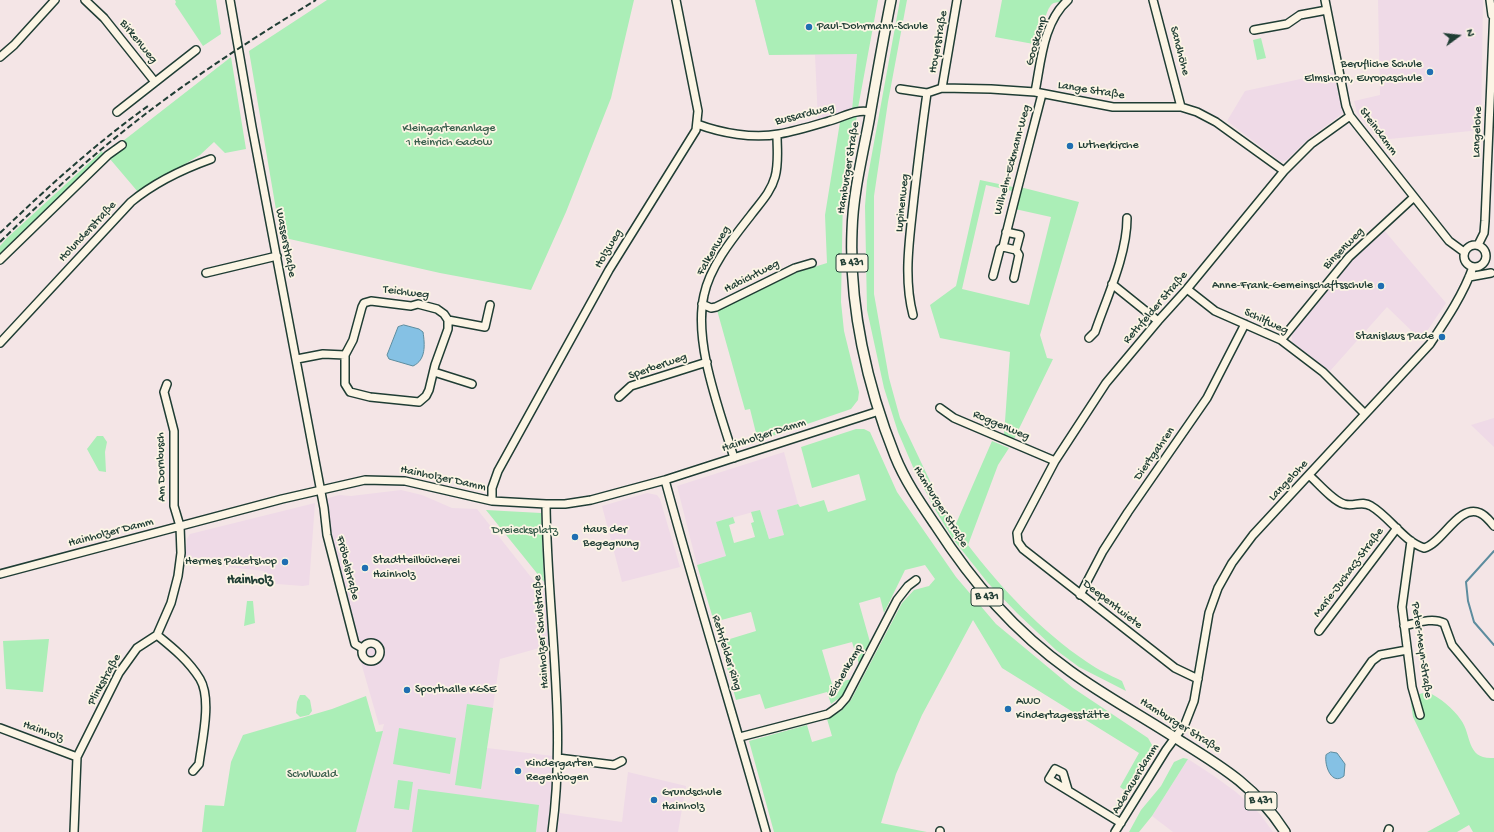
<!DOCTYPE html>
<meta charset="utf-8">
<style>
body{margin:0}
#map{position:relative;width:1494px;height:832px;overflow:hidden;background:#f4e5e6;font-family:"Gochi Hand",sans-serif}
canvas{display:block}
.north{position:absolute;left:1438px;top:16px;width:40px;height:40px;-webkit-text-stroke:3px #fcf5e5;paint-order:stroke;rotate:75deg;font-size:11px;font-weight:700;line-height:16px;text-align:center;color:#1f3d34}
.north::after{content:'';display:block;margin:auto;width:14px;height:18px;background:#1f3d34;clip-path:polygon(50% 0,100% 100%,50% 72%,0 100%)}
</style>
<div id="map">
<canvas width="1494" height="832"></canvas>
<div class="north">N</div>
</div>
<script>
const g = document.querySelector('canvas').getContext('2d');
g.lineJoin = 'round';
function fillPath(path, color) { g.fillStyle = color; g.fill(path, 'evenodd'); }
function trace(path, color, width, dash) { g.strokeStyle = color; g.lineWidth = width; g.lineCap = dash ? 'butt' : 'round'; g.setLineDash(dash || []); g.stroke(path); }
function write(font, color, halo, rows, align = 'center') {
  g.font = font + ' "Gochi Hand",sans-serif'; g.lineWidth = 3.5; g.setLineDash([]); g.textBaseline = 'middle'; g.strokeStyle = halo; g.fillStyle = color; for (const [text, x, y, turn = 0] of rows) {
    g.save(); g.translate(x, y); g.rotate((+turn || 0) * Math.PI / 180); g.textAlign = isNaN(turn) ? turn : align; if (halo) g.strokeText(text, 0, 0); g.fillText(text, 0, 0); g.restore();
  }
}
const built = new Path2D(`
 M 755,0 L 857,54 L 852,110 L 818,121 L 815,55 L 769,55 Z
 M 1378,0 L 1483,0 L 1481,130 L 1379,140 L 1360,117 L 1357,113 L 1354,101 L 1380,95 Z
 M 1333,72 L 1343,113 L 1307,140 L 1287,160 L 1281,162 L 1227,121 L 1245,91 Z
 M 1383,229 L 1446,303 L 1421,340 L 1387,307 L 1330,371 L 1292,342 L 1292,334 L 1344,268 Z
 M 1494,418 L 1494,447 L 1471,425 Z
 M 784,452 L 798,504 L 777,510 L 784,535 L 769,539 L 760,510 L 717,522 L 726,556 L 697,565 L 677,486 Z
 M 401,490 L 422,495 L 452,508 L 477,509 L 546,596 L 550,645 L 500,659 L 487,748 L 553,756 L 552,786 L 547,832 L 356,832 L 384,724 L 379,725 L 362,666 L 358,641 L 330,533 L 325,499 L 339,495 L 351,496 Z
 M 647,493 L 657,495 L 660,499 L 680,567 L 622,582 L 602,506 Z
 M 315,503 L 309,585 L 303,586 L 264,583 L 264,571 L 185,562 L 187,539 L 190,534 Z
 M 1188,759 L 1214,776 L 1236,792 L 1260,814 L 1273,832 L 1173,832 L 1152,816 Z
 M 628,772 L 686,786 L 678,832 L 557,832 L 560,813 L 622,822 Z`);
const green = new Path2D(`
 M 175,0 L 216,0 L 221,34 L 203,46 L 175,4 L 176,2 Z
 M 327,0 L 634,0 L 611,98 L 566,212 L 531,290 L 440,273 L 285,238 L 281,239 L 249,51 Z
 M 755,0 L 878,0 L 858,108 L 852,110 L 857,54 L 769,55 Z
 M 900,0 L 907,0 L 888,102 L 874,196 L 874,294 L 889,378 L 900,418 L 940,502 L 955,526 L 992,441 L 1009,448 L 998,465 L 968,545 C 1002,589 1041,631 1087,662 C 1098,670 1110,675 1122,681 L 1126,691 L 1079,667 L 1056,650 L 1017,613 L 988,583 L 953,539 L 936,511 L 913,467 L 898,432 L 884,388 L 867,310 L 865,206 L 867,181 Z
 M 1002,0 L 1062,0 C 1058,4 1055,1 1051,5 C 1044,14 1042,34 1039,45 L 995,37 Z
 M 1261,38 L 1266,58 L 1257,60 L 1253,40 Z
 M 231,57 L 246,149 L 225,153 L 214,142 L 200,155 L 138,192 L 110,159 L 126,146 L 123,141 Z
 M 857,116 L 843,192 L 841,302 L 844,331 L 859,392 L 858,400 L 851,409 L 740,447 L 738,442 L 753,438 L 756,433 L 750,409 L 745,410 L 717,310 L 798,272 L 827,263 L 825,215 L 840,122 Z
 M 102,151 L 104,156 L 0,255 L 0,246 L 7,238 Z
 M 980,180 L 1013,187 L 1012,191 L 986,185 L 962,289 L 1029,305 L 1051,217 L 1015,209 L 1020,187 L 1079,202 L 1040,335 L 1047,358 L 1053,359 L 1014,439 L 1004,435 L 1010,352 L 940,338 L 930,305 L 956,286 Z
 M 856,429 L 864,429 L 870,432 L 897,492 L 956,577 L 996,624 L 1073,688 L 1148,738 L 1152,745 L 1152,749 L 1116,815 L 1112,813 L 1124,790 L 1120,787 L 1139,753 L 1002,668 L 973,620 L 922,715 L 896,774 L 881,823 L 927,832 L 774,832 L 749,741 L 807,725 L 812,742 L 832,736 L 827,719 L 841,711 L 851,700 L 902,603 L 914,590 L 929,586 L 935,579 L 925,565 L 905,570 L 884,613 L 880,597 L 859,603 L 870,642 L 859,664 L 852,642 L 822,650 L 832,684 L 851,679 L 842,696 L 831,704 L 827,692 L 765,709 L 760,694 L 736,700 L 720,642 L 756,631 L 751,612 L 714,622 L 697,565 L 726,556 L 716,522 L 733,517 L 735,523 L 729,525 L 734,543 L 755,537 L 751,523 L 754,522 L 751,512 L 760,510 L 769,539 L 784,535 L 777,510 L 798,504 L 800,507 L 824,500 L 828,512 L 866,500 L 859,474 L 812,488 L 801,447 Z
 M 97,436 L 103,436 L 107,442 L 105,452 L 106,472 L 99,471 L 87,449 Z
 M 486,510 L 541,513 L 544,582 Z
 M 247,601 L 253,601 L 255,623 L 244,626 Z
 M 49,639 L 43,692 L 6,689 L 3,641 Z
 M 1428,692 C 1440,698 1453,708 1461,720 C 1472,735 1466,760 1494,758 L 1494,832 L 1473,832 L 1469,825 L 1457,832 L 1427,832 L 1460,814 L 1413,717 L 1410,696 Z
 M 300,695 L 305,695 L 310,700 L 312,711 L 309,715 L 300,717 L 296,713 L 297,702 Z
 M 366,696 L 376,732 L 383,731 L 356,832 L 202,832 L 205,805 L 224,806 L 231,762 L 243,735 L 332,709 Z
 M 467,704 L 493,708 L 481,789 L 455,785 Z
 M 399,728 L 456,738 L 450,774 L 393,764 Z
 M 1183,758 L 1188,759 L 1152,816 L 1139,832 L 1129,832 L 1141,810 L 1161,786 L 1174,762 Z
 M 398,780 L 413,782 L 409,810 L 394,808 Z
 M 418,789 L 539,805 L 536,832 L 412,832 Z`);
const water = new Path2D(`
 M 404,325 L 419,329 L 423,332 C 425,345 426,360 413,366 L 389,359 L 387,355 L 398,327 Z
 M 1331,752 L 1337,753 L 1345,764 L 1344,776 C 1332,786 1324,766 1326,755 Z`);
const stream = new Path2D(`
 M 1494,551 L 1466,582 L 1468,601 L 1474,622 L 1494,645`);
const minor = new Path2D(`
 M 85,0 L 104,18 L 155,82
 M 230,0 L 252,127 L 324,508 L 327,535 L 355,644 L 362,648
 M 1153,0 L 1181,107
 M 1325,0 L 1346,106 L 1350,116 L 1449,241 L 1464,252
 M 1490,0 L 1492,15
 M 1254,30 L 1287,24 L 1300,15 L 1327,10
 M 0,57 L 14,45 L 55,0
 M 942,88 L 957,0
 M 900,89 L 927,93 L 942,88 L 991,89 L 1035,92 L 1113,107 L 1181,107 L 1197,112 L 1216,122 L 1284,171
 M 1035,92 C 1041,62 1043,22 1068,0
 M 117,112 L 196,50
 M 697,124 C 721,133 753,139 779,134 C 796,131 812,126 829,121 C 844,117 855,109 870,112
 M 1006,232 L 1020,235 L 1016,250 L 1003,247 C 1015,196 1029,145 1042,94
 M1464 256a11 11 0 1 1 22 0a11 11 0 1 1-22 0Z
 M 1478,245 L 1484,233 L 1485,221 L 1494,9
 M 0,260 L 108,155 L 122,145
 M 206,273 L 277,256
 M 993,276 L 1000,249 L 1003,247
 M 1469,277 L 1491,273
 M 1014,278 L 1019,255 L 1016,250
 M 1112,284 L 1158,321
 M 1187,289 L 1215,311 L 1281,340 L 1323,372 L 1365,414
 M 702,304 L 711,308 L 716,307 L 795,268 L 812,263
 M 913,315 C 903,277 910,236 914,197 C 918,162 922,128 927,93
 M 448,320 L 485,327 L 490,305
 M 1089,338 L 1095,332 C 1107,297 1127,255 1127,218
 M 1281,340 L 1349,257 L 1414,197
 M 0,343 L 131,202 C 154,183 183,169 211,159
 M 297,359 L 323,354 L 345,355 L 353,340 L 362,307 L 364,303 L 371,301 L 411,306 L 418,304 L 437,309 L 444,314 L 448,320 L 448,329 L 435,365 L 429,390 L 426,396 L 419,402 L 370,397 L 350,392 L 345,384 L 345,355
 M 434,372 L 472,384
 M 619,397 L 631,386 L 707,362
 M 940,408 L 954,418 L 1055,461
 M 734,458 C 720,411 693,343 704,295 C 710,266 733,238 751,215 C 760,203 771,192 775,177 C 779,163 777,149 777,135
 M 1309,475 C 1318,483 1333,501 1344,504 C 1354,507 1362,500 1371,506 C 1390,517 1403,541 1424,548 C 1442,544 1459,503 1480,513 C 1485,515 1490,521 1494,526
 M 665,480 C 697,598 733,714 766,832
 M 492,501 L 492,488 L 498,471 L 609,270 L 696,130 L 698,111 L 676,0
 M 546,504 C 547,614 567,722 552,832
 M 1411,541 L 1402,607 L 1412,687 L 1420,715
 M 0,574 L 282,499 L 365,480 L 405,481 L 492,501 L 546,504 L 565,504 L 591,500 L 665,480 L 879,411
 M 1080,595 L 1103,551 L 1128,512 L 1207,398 L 1245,324
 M 1404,626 C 1417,623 1432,617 1444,623 L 1452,645 L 1494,696
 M 1319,631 L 1397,528
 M 157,635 C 173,648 189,661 200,679 C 212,699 202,741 199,764 L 193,771
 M362 652a9 9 0 1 1 18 0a9 9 0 1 1-18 0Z
 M 1198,679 L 1175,668 L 1023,549 L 1018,542 L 1017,533 L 1055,461 L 1106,383 L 1158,321 L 1187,289 L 1284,171 L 1311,144 L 1350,116
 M 1331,719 L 1372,661 L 1380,655 L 1407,650
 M 0,728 L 77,757
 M 740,737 L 828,714 L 839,706 L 846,698 L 897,600 L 908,586 L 916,580
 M 558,758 L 614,765 L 622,761
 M 1068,790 L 1063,773 L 1055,769 L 1049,779 L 1121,823
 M 940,831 L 940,832
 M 74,832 L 77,757 L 119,673 L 137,648 L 157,635 L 171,603 L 178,576 L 181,553 L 180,526 L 174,506 L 174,431 L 164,392 L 167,384
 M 1115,832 L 1166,750 L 1185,724 L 1194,701 L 1209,613 L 1218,588 L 1232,563 L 1253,535 L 1430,344 C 1446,320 1463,295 1473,267
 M 1388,832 L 1389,829`);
const major = new Path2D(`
 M 891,0 C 883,40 876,80 869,121 C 862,158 853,194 852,231 C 849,306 867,386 895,456 C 905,481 921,504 936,526 C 973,583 1014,631 1070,671 C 1103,695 1140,715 1174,737 C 1219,765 1255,785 1285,832`);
const rail = new Path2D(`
 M 0,233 C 47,188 95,144 148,106
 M 0,242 C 40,203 81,165 125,130 C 185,82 250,40 316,0`);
const markers = [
 [809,27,4,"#1f6fb2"],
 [1430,72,4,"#1f6fb2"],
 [1070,146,4,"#1f6fb2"],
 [1381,286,4,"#1f6fb2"],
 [1442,337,4,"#1f6fb2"],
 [575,537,4,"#1f6fb2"],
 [285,562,4,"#1f6fb2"],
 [365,568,4,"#1f6fb2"],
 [407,690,4,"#1f6fb2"],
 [1008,709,4,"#1f6fb2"],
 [518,771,4,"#1f6fb2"],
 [654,800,4,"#1f6fb2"]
];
const shields = [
 [852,263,32],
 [987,597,32],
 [1261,801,32]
];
const shieldNames = [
 ["B 431",852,263],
 ["B 431",987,597],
 ["B 431",1261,801]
];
const poiNames = [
 ["Paul-Dohrmann-Schule",817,27],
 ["Berufliche Schule",1422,65,"right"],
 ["Elmshorn, Europaschule",1422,79,"right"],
 ["Lutherkirche",1078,146],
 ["Anne-Frank-Gemeinschaftsschule",1373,286,"right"],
 ["Stanislaus Pade",1434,337,"right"],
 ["Haus der",583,530],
 ["Begegnung",583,544],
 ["Stadtteilbücherei",373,561],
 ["Hainholz",373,575],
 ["Hermes Paketshop",277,562,"right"],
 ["Sporthalle KGSE",415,690],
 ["AWO",1016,702],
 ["Kindertagesstätte",1016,716],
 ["Kindergarten",526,764],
 ["Regenbogen",526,778],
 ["Grundschule",662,793],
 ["Hainholz",662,807]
];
const streetNames = [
 ["Gooskamp",1037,41,-74],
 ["Birkenweg",138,42,51],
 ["Hoyerstraße",939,42,-80],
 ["Sandhöhe",1179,51,75],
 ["Lange Straße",1091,91,9],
 ["Bussardweg",805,115,-14],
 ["Steindamm",1378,132,53],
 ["Langelohe",1478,132,-88],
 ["Wilhelm-Eckmann-Weg",1013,160,-75],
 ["Hamburger Straße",849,168,-81],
 ["Lupinenweg",903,203,-84],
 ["Holunderstraße",88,232,-47],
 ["Wasserstraße",285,243,79],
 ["Holzweg",609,249,-59],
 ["Binsenweg",1344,249,-46],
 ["Falkenweg",714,251,-60],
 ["Habichtweg",752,277,-27],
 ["Teichweg",406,293,7],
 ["Rethfelder Straße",1156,308,-49],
 ["Schilfweg",1266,322,25],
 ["Sperberweg",658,367,-19],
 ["Roggenweg",1001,426,23],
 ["Hainholzer Damm",764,436,-18],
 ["Diertgahren",1155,454,-55],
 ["Am Dornbusch",162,467,-91],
 ["Hainholzer Damm",443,479,12],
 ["Langelohe",1289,481,-47],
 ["Hamburger Straße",940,507,58],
 ["Hainholzer Damm",111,533,-15],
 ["Fröbelstraße",347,568,76],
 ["Marie-Juchacz-Straße",1349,573,-53],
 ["Deepentwiete",1112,605,38],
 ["Hainholzer Schulstraße",542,632,-94],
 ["Peter-Meyn-Straße",1421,650,82],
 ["Rethfelder Ring",726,653,73],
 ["Eichenkamp",846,671,-60],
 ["Plinkstraße",105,680,-61],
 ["Hamburger Straße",1180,726,32],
 ["Hainholz",43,732,20],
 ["Adenauerdamm",1136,779,-59]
];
const parkNames = [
 ["Kleingartenanlage",449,129],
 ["1 Heinrich Gadow",449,143],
 ["Dreiecksplatz",525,531],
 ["Schulwald",312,775]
];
const neighbourhoodNames = [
 ["Hainholz",250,581]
];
fillPath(built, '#efdae7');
fillPath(green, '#abeeb7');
fillPath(water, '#85c1e4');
trace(water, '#5c8c9e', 1);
trace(stream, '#5c8c9e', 2);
trace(minor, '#1f3d34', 10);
trace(major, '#1f3d34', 12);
trace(minor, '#fcf5e5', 7);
trace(major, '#fcf5e5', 9);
trace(rail, '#1f3d34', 2, [6, 3]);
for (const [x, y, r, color] of markers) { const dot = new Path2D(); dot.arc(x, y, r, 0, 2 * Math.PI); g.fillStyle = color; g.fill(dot); trace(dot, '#fcf5e5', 1.5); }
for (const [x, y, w] of shields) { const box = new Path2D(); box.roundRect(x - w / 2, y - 9, w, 18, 3); g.fillStyle = '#fcf5e5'; g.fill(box); trace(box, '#1f3d34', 1); }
write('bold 11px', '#1f3d34', null, shieldNames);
write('12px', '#1f3d34', '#fcf5e5', poiNames, 'left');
write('12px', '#1f3d34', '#fcf5e5', streetNames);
write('12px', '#3b604e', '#fcf5e5', parkNames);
write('bold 13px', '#1f3d34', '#fcf5e5', neighbourhoodNames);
</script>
